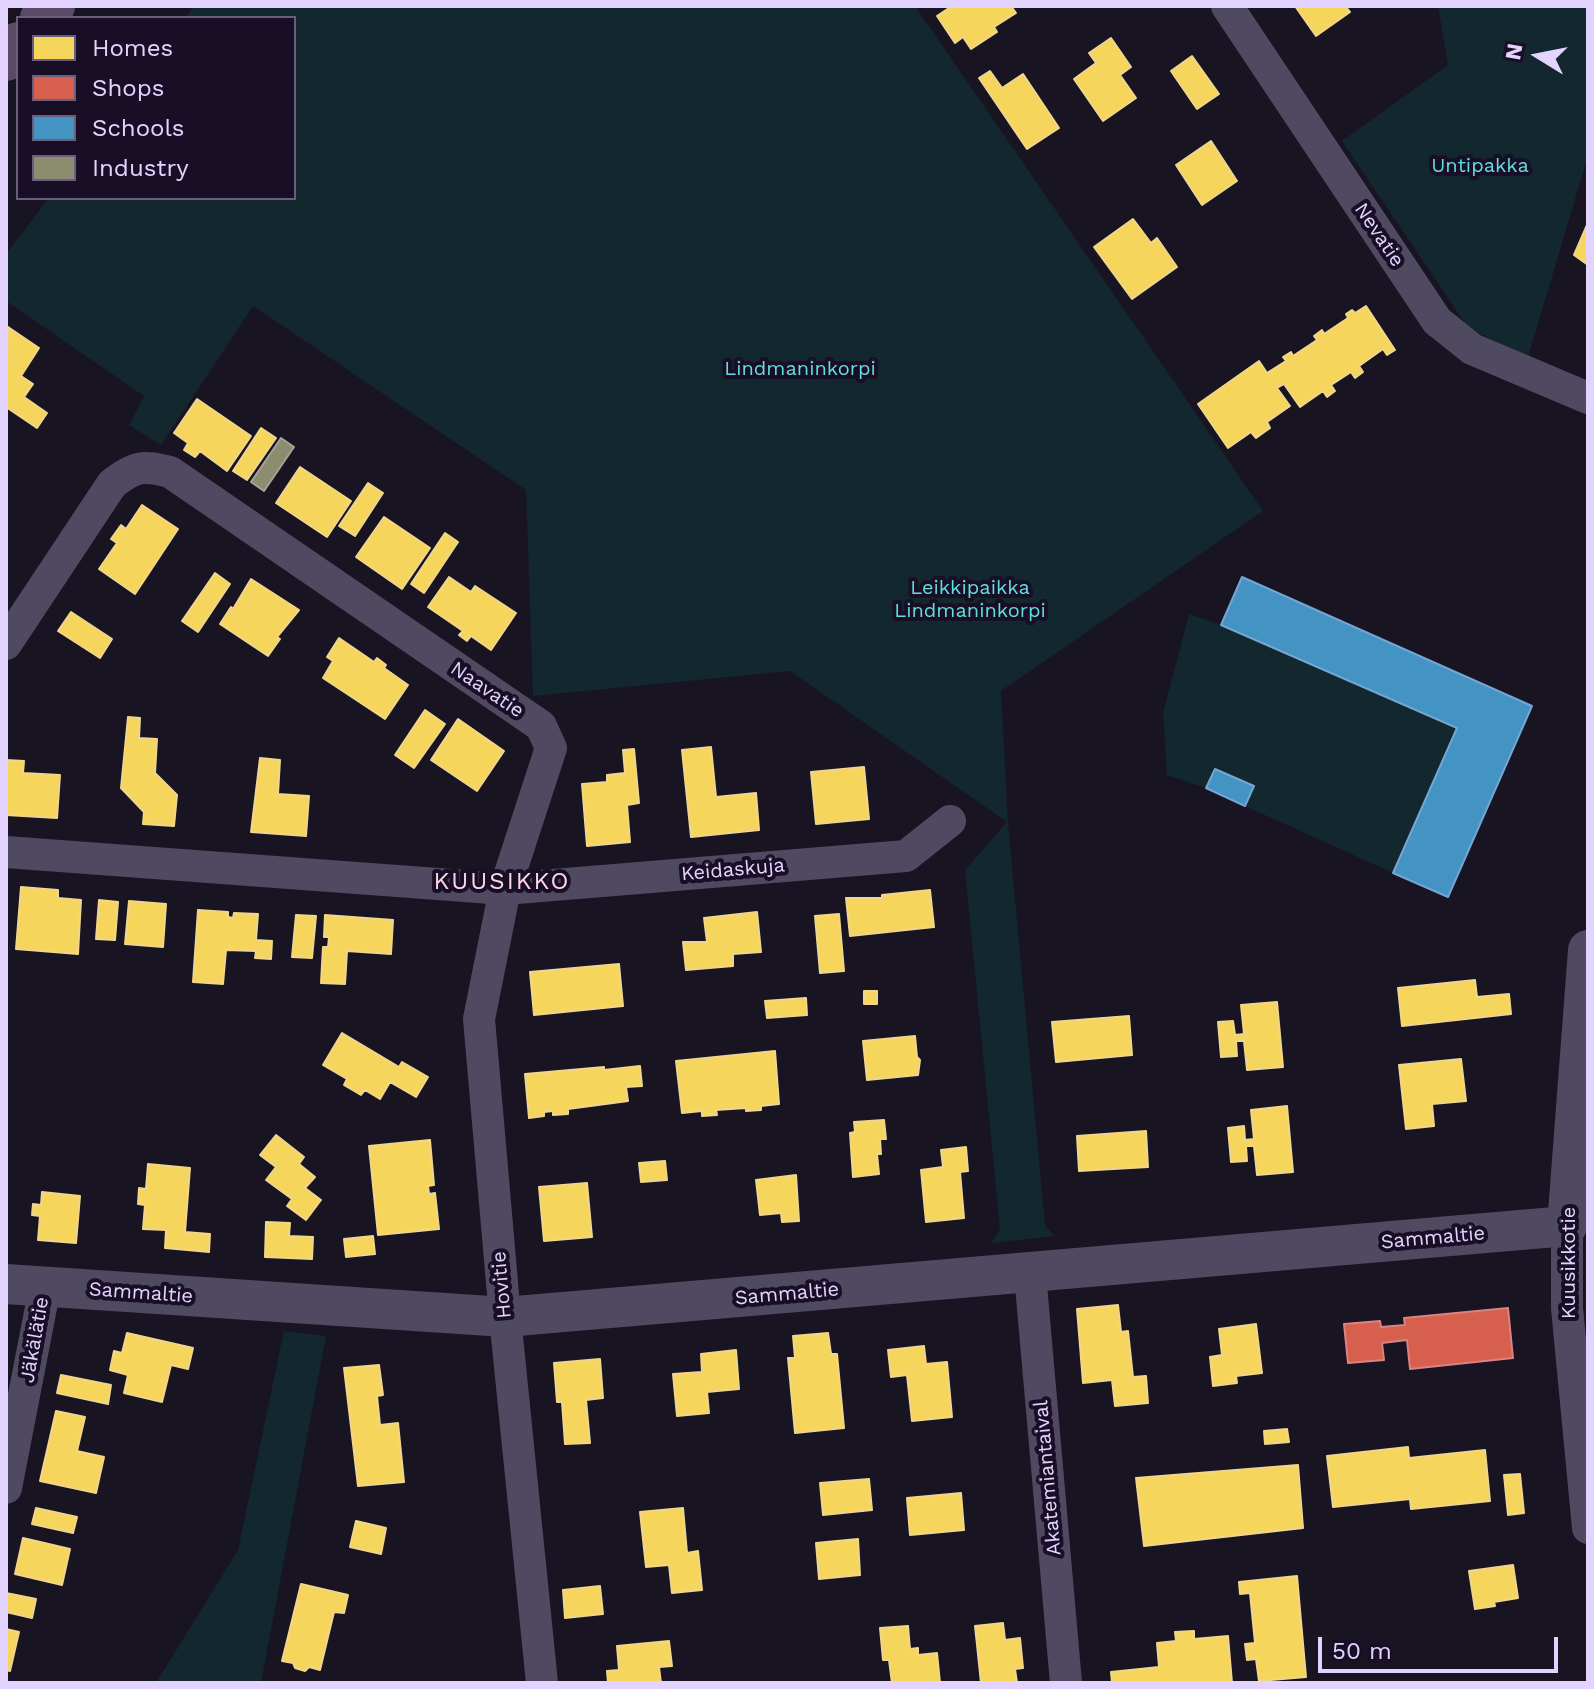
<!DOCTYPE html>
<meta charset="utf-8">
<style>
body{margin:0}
#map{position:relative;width:1594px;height:1689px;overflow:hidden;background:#191421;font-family:"Work Sans",sans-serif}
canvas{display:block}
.frame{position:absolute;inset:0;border:8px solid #e3d4ff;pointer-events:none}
.legend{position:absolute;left:16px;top:16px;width:280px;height:184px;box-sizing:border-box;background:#180f26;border:2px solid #695e7d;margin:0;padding:10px 14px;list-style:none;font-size:24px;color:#e3d4ff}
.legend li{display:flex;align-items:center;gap:16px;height:40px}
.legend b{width:40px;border:2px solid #695e7d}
.north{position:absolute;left:1498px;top:16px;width:80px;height:80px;-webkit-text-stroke:6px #180f26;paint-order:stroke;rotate:280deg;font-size:22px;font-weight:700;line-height:32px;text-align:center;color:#e3d4ff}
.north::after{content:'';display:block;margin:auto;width:28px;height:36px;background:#e3d4ff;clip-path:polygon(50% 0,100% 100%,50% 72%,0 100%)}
.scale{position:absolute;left:1318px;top:1637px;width:240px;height:36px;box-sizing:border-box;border:4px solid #e3d4ff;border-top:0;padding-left:10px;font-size:24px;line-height:28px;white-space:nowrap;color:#e3d4ff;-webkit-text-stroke:6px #180f26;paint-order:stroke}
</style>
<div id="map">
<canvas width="1594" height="1689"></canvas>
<div class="frame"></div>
<ul class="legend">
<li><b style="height:22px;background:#f6d55c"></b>Homes</li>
<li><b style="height:22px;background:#d6604d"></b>Shops</li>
<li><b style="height:22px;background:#4393c3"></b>Schools</li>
<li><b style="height:22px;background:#8c8c6e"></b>Industry</li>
</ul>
<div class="north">N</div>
<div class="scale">50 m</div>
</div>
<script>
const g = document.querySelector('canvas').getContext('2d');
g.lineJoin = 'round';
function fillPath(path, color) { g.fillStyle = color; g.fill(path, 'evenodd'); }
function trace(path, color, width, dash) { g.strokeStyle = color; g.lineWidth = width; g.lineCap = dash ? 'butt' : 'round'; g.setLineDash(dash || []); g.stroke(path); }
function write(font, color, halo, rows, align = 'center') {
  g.font = font + ' "Work Sans",sans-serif'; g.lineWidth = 8; g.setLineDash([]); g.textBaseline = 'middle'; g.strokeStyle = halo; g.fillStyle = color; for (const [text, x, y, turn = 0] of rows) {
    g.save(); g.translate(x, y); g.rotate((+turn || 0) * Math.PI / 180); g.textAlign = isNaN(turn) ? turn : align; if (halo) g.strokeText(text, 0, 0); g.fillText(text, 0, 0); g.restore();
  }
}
const green = new Path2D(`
 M 194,6 L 915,6 L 1263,511 L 1001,691 L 1008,823 L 1045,1225 L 1054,1236 L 991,1243 L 1000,1229 L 965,870 L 1007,822 L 790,671 L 533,696 L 526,490 L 253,306 L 161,445 L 129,425 L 144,396 L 6,301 L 6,254 L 49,198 L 294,198 L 294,18 L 185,18 Z
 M 1438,6 L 1588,6 L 1588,156 L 1528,357 L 1468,328 L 1342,141 L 1448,65 Z
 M 1189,614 L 1221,625 L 1457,728 L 1393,873 L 1245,806 L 1253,786 L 1215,769 L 1206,788 L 1167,775 L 1163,713 Z
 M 284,1331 L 326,1336 L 261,1683 L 156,1683 L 238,1550 Z`);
const homes = new Path2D(`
 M 952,6 L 1011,6 L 1016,13 L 994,27 L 997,32 L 971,49 L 963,37 L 955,43 L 937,16 Z
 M 1295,6 L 1345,6 L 1350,12 L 1316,36 Z
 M 1111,38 L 1131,67 L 1120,75 L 1136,98 L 1103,121 L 1074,79 L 1096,63 L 1089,53 Z
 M 1192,56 L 1219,94 L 1197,109 L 1171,71 Z
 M 990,71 L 1002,88 L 1023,74 L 1059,128 L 1027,149 L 979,78 Z
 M 1211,141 L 1237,181 L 1202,205 L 1176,165 Z
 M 1133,219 L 1151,243 L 1157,238 L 1177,267 L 1132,299 L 1094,247 Z
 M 1587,225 L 1588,225 L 1588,265 L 1574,255 Z
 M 1366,306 L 1395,350 L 1387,355 L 1383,349 L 1359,366 L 1363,372 L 1355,378 L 1351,372 L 1331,385 L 1335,391 L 1327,397 L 1323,391 L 1300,407 L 1284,384 L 1277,388 L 1290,406 L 1267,422 L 1270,428 L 1256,438 L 1251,432 L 1228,448 L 1198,404 L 1259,361 L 1267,373 L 1286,361 L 1283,357 L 1291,352 L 1293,356 L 1317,340 L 1314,336 L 1322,330 L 1324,334 L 1348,318 L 1346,314 L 1352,310 L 1355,313 Z
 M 8,327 L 39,348 L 21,376 L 33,384 L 24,397 L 47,413 L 37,428 L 6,407 Z
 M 197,399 L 251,436 L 227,471 L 200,451 L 195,457 L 184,450 L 188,443 L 174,433 Z
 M 261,428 L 276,438 L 247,480 L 233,471 Z
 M 300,467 L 351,501 L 327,537 L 276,503 Z
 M 368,483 L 383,493 L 355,536 L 339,526 Z
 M 142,505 L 178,529 L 135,594 L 99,569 L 117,543 L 111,539 L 121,525 L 126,529 Z
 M 384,517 L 430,548 L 402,589 L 356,557 Z
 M 445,533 L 458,542 L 424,593 L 411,584 Z
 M 215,573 L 230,584 L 198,632 L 182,621 Z
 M 449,577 L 471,592 L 475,586 L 516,613 L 491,650 L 471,636 L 467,641 L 459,635 L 463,631 L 428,607 Z
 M 251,579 L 299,610 L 277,637 L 280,639 L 268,656 L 220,624 L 231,607 L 233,609 Z
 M 71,612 L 112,639 L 100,658 L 58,631 Z
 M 339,638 L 374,662 L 377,658 L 386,665 L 384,668 L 408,685 L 385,719 L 323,678 L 333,661 L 327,657 Z
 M 425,710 L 445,724 L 414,768 L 395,755 Z
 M 128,717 L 140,718 L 139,738 L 157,739 L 155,773 L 177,795 L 174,826 L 143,824 L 144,812 L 121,788 Z
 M 458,719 L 504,751 L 477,791 L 431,760 Z
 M 711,747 L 716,797 L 756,793 L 759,830 L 691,837 L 682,750 Z
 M 634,749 L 639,803 L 627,805 L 630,842 L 587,846 L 582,784 L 607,782 L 607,775 L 625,773 L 623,750 Z
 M 260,758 L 280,760 L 278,794 L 309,796 L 306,836 L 251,832 Z
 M 6,760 L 24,761 L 23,773 L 60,775 L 57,818 L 6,815 Z
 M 864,767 L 869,819 L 816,824 L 811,772 Z
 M 21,887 L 58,890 L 58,898 L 81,900 L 78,954 L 16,949 Z
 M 930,890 L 934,927 L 850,936 L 846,898 L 882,898 L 882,895 Z
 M 99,900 L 118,902 L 115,940 L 96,939 Z
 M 129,901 L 166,904 L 163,947 L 125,944 Z
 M 198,910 L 228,912 L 228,917 L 233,918 L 234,913 L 258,914 L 256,940 L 272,941 L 271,959 L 255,958 L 256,951 L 226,950 L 223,984 L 193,982 Z
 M 757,912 L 761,952 L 733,954 L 733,966 L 686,970 L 683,942 L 707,942 L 704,918 Z
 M 839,914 L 844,971 L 820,973 L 815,916 Z
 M 296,915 L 316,916 L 312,958 L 292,957 Z
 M 325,915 L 393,920 L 391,954 L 347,951 L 345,984 L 321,983 L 323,947 L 328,947 L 329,937 L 324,937 Z
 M 619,964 L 623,1006 L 534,1015 L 530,972 Z
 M 1475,980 L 1477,997 L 1509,994 L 1511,1014 L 1402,1026 L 1398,988 Z
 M 864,991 L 877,991 L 877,1004 L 864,1004 Z
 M 806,998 L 807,1015 L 767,1018 L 765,1001 Z
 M 1277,1002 L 1283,1067 L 1247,1070 L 1244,1041 L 1236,1041 L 1237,1056 L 1221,1057 L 1218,1022 L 1233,1021 L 1235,1035 L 1244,1034 L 1241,1005 Z
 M 1129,1016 L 1132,1055 L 1056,1062 L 1052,1022 Z
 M 342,1033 L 399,1067 L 402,1062 L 428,1077 L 416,1097 L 390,1082 L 380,1099 L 365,1090 L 361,1095 L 344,1085 L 347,1079 L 323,1065 Z
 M 915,1036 L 917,1057 L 920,1060 L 918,1075 L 867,1080 L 863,1041 Z
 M 775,1051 L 779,1104 L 761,1106 L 761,1110 L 746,1111 L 746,1108 L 716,1110 L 717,1115 L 702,1116 L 702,1111 L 682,1113 L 676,1061 Z
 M 1461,1059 L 1466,1101 L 1432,1104 L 1434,1126 L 1406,1129 L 1399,1065 Z
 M 640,1066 L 642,1086 L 626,1087 L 628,1101 L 568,1109 L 568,1114 L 553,1115 L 553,1111 L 544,1112 L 544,1116 L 529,1118 L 525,1074 L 604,1067 L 604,1070 Z
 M 1287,1106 L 1293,1172 L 1257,1175 L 1254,1146 L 1246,1146 L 1247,1161 L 1231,1162 L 1228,1128 L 1244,1126 L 1245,1140 L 1254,1139 L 1251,1110 Z
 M 884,1120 L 886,1139 L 880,1139 L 881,1154 L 877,1154 L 879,1174 L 853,1177 L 850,1133 L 855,1132 L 854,1122 Z
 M 1146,1131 L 1148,1167 L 1079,1171 L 1077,1136 Z
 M 276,1135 L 304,1157 L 299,1164 L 315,1177 L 305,1188 L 321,1200 L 306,1220 L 287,1206 L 292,1199 L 266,1180 L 276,1167 L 260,1155 Z
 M 430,1140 L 434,1185 L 428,1186 L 429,1194 L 435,1193 L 439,1229 L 378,1235 L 369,1146 Z
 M 966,1147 L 968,1171 L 960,1172 L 964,1218 L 926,1222 L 921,1170 L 943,1167 L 941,1150 Z
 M 665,1161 L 667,1180 L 641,1182 L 639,1163 Z
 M 148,1164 L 190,1168 L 185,1232 L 210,1234 L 209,1252 L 165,1248 L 166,1230 L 143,1229 L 145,1205 L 138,1204 L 139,1188 L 146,1189 Z
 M 796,1175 L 799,1221 L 782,1222 L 781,1213 L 760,1215 L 756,1180 Z
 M 587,1183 L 592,1237 L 544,1241 L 539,1187 Z
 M 42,1192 L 80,1196 L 76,1243 L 38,1240 L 40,1216 L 32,1215 L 33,1204 L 41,1205 Z
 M 266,1222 L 290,1223 L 289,1236 L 313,1237 L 312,1259 L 265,1257 Z
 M 373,1236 L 375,1254 L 346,1257 L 344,1239 Z
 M 1118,1305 L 1121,1332 L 1128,1331 L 1133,1377 L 1146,1376 L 1148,1403 L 1115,1406 L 1112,1380 L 1083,1383 L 1077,1309 Z
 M 1256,1324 L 1262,1373 L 1236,1376 L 1237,1383 L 1213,1386 L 1210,1357 L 1222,1355 L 1219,1329 Z
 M 127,1333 L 193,1348 L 188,1369 L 171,1365 L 162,1402 L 124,1393 L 128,1375 L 110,1370 L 114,1351 L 122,1353 Z
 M 828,1333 L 831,1354 L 837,1354 L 844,1428 L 795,1433 L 788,1358 L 795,1358 L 793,1336 Z
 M 924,1346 L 926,1364 L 947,1362 L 952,1417 L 912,1421 L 907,1375 L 891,1377 L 888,1350 Z
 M 736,1350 L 739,1389 L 707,1392 L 709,1413 L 677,1416 L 673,1374 L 702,1372 L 701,1354 Z
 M 600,1359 L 603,1398 L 586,1400 L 590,1443 L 565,1444 L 562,1402 L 557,1402 L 554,1363 Z
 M 379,1365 L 383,1395 L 377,1396 L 380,1425 L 398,1423 L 404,1482 L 358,1486 L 344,1368 Z
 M 61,1375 L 111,1385 L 108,1404 L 57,1393 Z
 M 56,1411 L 85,1417 L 77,1451 L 104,1457 L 96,1493 L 40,1481 Z
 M 1287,1429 L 1289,1442 L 1265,1444 L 1264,1431 Z
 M 1408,1447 L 1409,1458 L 1485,1450 L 1490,1501 L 1411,1509 L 1410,1499 L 1333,1507 L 1327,1456 Z
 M 1298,1465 L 1303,1528 L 1144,1546 L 1136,1478 Z
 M 1520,1474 L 1524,1513 L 1508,1515 L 1504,1475 Z
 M 869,1479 L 872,1510 L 823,1515 L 820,1483 Z
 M 961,1493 L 964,1530 L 910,1535 L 907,1498 Z
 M 36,1508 L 77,1517 L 73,1533 L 32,1524 Z
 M 683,1508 L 687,1553 L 698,1551 L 702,1590 L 672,1593 L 669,1565 L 646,1567 L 640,1512 Z
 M 356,1521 L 386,1528 L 381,1554 L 350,1547 Z
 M 23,1538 L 70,1549 L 62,1585 L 15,1574 Z
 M 858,1539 L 860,1575 L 819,1579 L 816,1543 Z
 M 1513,1565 L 1518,1598 L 1494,1602 L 1495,1606 L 1475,1609 L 1469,1571 Z
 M 1297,1576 L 1306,1677 L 1259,1681 L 1256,1659 L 1247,1660 L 1245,1644 L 1255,1643 L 1250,1593 L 1240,1594 L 1239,1582 Z
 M 301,1584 L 348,1595 L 344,1613 L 334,1612 L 320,1670 L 309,1667 L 305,1671 L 295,1668 L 293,1663 L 282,1661 Z
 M 600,1586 L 603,1614 L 565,1618 L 563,1590 Z
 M 6,1593 L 36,1599 L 32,1618 L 6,1612 Z
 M 1003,1623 L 1005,1640 L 1020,1638 L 1023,1668 L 1015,1669 L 1017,1683 L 981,1683 L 975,1626 Z
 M 908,1626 L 910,1649 L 918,1648 L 918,1655 L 937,1653 L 940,1683 L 892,1683 L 889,1660 L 883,1660 L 880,1628 Z
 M 6,1629 L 19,1632 L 10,1671 L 6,1670 Z
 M 1194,1631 L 1194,1639 L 1228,1636 L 1232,1683 L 1112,1683 L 1111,1672 L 1159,1667 L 1157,1643 L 1176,1641 L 1175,1632 Z
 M 669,1641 L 672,1666 L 659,1667 L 661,1683 L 608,1683 L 607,1671 L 619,1670 L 617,1646 Z`);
const shops = new Path2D(`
 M 1508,1308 L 1513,1358 L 1410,1369 L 1407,1340 L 1382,1343 L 1384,1360 L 1348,1363 L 1344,1324 L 1380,1321 L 1381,1327 L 1405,1325 L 1404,1318 Z`);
const schools = new Path2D(`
 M 1242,577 L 1532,706 L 1448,897 L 1393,873 L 1457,728 L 1221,625 Z
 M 1215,769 L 1254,786 L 1245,806 L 1206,788 Z`);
const industry = new Path2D(`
 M 281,438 L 294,447 L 264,491 L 251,482 Z`);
const minor = new Path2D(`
 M 1227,6 L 1437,321 L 1472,349 L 1588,398
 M 6,644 L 112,484 C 135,466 142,465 170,472 L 541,726 L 551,748 L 505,889 L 479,1019 L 505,1317 L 542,1683
 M 6,852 L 505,889 L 906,856 L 950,821
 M 1567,1226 L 1567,1308 L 1588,1528
 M 1030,1274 L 1066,1683
 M 6,1488 L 45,1287`);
const tertiary = new Path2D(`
 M 6,1284 L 505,1317 L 1567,1226 L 1588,950`);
const primary = new Path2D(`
 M 42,18 L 53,6
 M 6,59 L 18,44`);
const parkNames = [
 ["Untipakka",1480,166],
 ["Lindmaninkorpi",800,369],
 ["Leikkipaikka",970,588],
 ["Lindmaninkorpi",970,611]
];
const streetNames = [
 ["Nevatie",1379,235,56],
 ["Naavatie",487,690,34],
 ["Keidaskuja",733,870,-5],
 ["Sammaltie",1433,1238,-5],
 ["Kuusikkotie",1569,1263,-90],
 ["Hovitie",502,1285,-95],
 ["Sammaltie",141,1293,4],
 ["Sammaltie",787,1294,-5],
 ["Jäkälätie",35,1340,-80],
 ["Akatemiantaival",1048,1478,-95]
];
const quarterNames = [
 ["KUUSIKKO",502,882]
];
fillPath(green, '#13272e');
fillPath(homes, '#f6d55c');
trace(homes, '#f0d58d', 2);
fillPath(shops, '#d6604d');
trace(shops, '#da8382', 2);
fillPath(schools, '#4393c3');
trace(schools, '#73a6d5', 2);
fillPath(industry, '#8c8c6e');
trace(industry, '#a6a29a', 2);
trace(minor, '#4f4962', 32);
trace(tertiary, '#4f4962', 40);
trace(primary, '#5a4a66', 44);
write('20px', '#5fdfdd', '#180f26', parkNames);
write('20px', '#e3d4ff', '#180f26', streetNames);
g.letterSpacing = '2px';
write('24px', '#ffd6e6', '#180f26', quarterNames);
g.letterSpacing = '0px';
</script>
